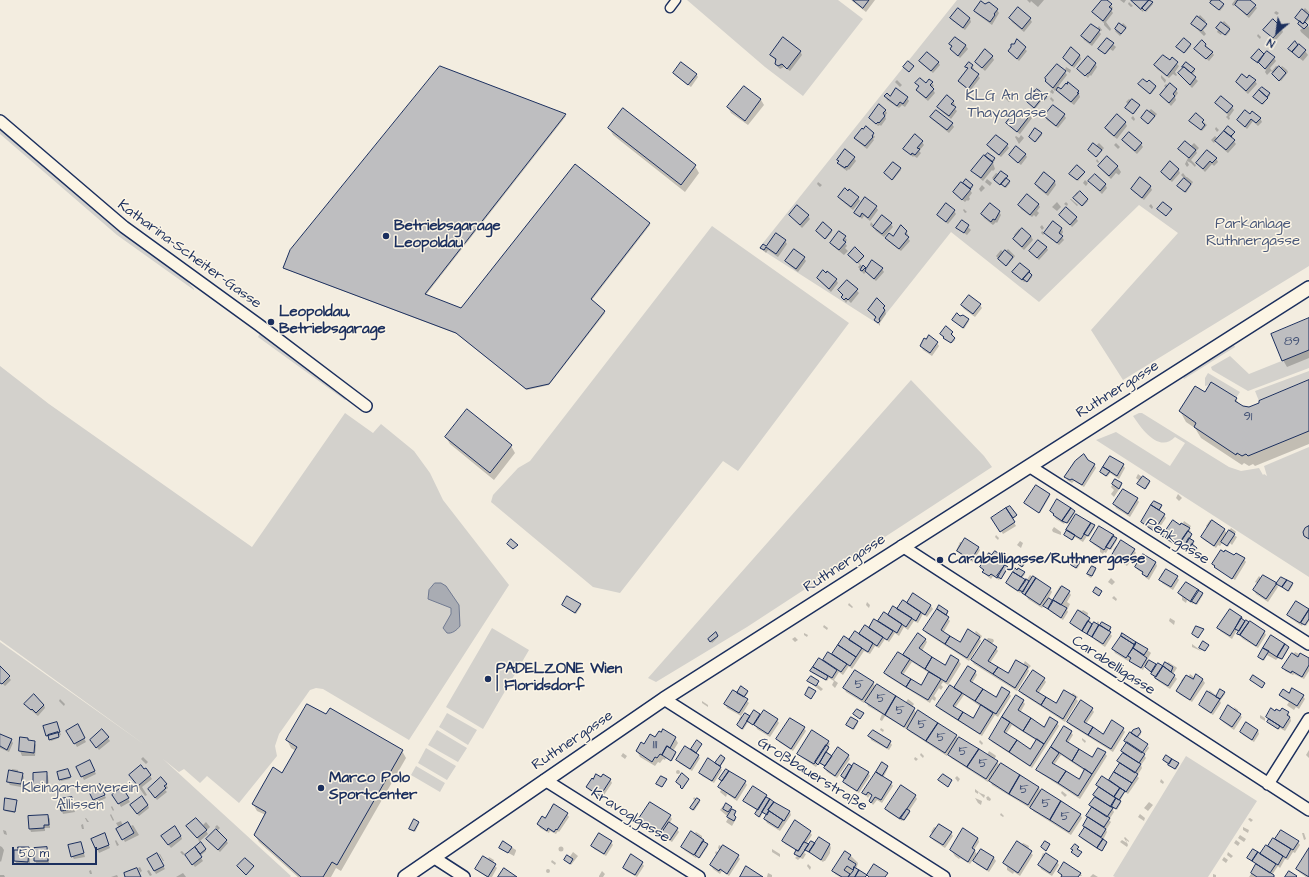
<!DOCTYPE html>
<meta charset="utf-8">
<style>
body{margin:0}
#map{position:relative;width:1309px;height:877px;overflow:hidden;background:#f3ede0;font-family:"Architects Daughter",sans-serif}
canvas{display:block}
.north{position:absolute;left:1257px;top:12px;width:40px;height:40px;-webkit-text-stroke:3px #fcf5e5;paint-order:stroke;rotate:209deg;font-size:11px;font-weight:700;line-height:16px;text-align:center;color:#1b2f5e}
.north::after{content:'';display:block;margin:auto;width:14px;height:18px;background:#1b2f5e;clip-path:polygon(50% 0,100% 100%,50% 72%,0 100%)}
.scale{position:absolute;left:12px;top:847px;width:85px;height:18px;box-sizing:border-box;border:2px solid #1b2f5e;border-top:0;padding-left:5px;font-size:12px;line-height:14px;white-space:nowrap;color:#1b2f5e;-webkit-text-stroke:3px #fcf5e5;paint-order:stroke}
</style>
<div id="map">
<canvas width="1309" height="877"></canvas>
<div class="north">N</div>
<div class="scale">50 m</div>
</div>
<script>
const g = document.querySelector('canvas').getContext('2d');
g.lineJoin = 'round';
function fillPath(path, color) { g.fillStyle = color; g.fill(path, 'evenodd'); }
function trace(path, color, width, dash) { g.strokeStyle = color; g.lineWidth = width; g.lineCap = dash ? 'butt' : 'round'; g.setLineDash(dash || []); g.stroke(path); }
function write(font, color, halo, rows, align = 'center') {
  g.font = font + ' "Architects Daughter",sans-serif'; g.lineWidth = 3; g.setLineDash([]); g.textBaseline = 'middle'; g.strokeStyle = halo; g.fillStyle = color; for (const [text, x, y, turn = 0] of rows) {
    g.save(); g.translate(x, y); g.rotate((+turn || 0) * Math.PI / 180); g.textAlign = isNaN(turn) ? turn : align; if (halo) g.strokeText(text, 0, 0); g.fillText(text, 0, 0); g.restore();
  }
}
const green = new Path2D(`
 M 687,0 L 838,0 L 863,19 L 803,96 L 765,67 Z
 M 957,0 L 1309,0 L 1309,266 L 1123,380 L 1091,330 L 1178,233 L 1139,205 L 1039,302 L 951,232 L 878,324 L 759,248 Z
 M 0,128 L 123,234 L 185,279 L 194,289 L 194,290 L 117,235 L 0,134 Z
 M 712,226 L 849,323 L 738,471 L 723,461 L 620,593 L 593,587 L 491,502 L 493,495 L 518,468 L 530,461 Z
 M 260,333 L 345,395 L 347,399 L 345,400 L 258,337 Z
 M 1233,343 L 1235,347 L 1184,379 L 1182,375 Z
 M 1309,350 L 1309,368 L 1248,391 L 1212,370 L 1211,367 L 1230,356 L 1249,374 Z
 M 0,366 L 49,404 L 252,547 L 345,413 L 373,433 L 381,424 L 414,451 L 430,473 L 443,500 L 509,585 L 409,740 L 323,689 L 316,688 L 310,690 L 279,734 L 275,746 L 277,756 L 239,803 L 207,776 L 200,783 L 184,769 L 179,772 L 163,759 L 291,876 L 290,877 L 0,877 L 0,642 L 145,745 L 0,640 Z
 M 1309,371 L 1309,380 L 1259,401 L 1255,391 Z
 M 1208,373 L 1240,392 L 1236,398 L 1211,382 L 1209,385 L 1205,386 L 1205,378 Z
 M 911,380 L 984,456 L 992,467 L 747,627 L 656,682 L 648,678 Z
 M 1139,413 L 1142,413 L 1229,467 L 1241,471 L 1259,468 L 1263,475 L 1264,474 L 1267,476 L 1264,466 L 1309,447 L 1309,577 L 1096,440 L 1116,432 L 1170,466 L 1185,443 L 1175,437 C 1159,454 1141,428 1133,416 Z
 M 492,628 L 529,650 L 483,729 L 446,707 Z
 M 447,713 L 477,730 L 468,745 L 439,727 Z
 M 437,730 L 467,748 L 458,762 L 428,745 Z
 M 426,748 L 456,766 L 447,780 L 418,763 Z
 M 1186,756 L 1257,801 L 1208,877 L 1115,877 L 1113,876 Z
 M 416,766 L 445,783 L 440,792 L 411,775 Z`);
const water = new Path2D(`
 M 435,583 L 441,583 L 446,586 L 459,605 L 460,626 C 457,630 452,634 447,633 L 443,628 L 451,614 L 451,608 L 428,599 L 429,590 Z`);
const shadow = new Path2D(`
 M 851,0 L 875,0 L 866,12 Z
 M 1027,0 L 1044,0 L 1038,7 L 1031,1 L 1030,3 Z
 M 1103,0 L 1105,0 L 1111,5 L 1113,8 L 1111,10 L 1113,13 L 1106,22 L 1111,29 L 1110,31 L 1104,25 L 1104,23 L 1093,12 Z
 M 1120,0 L 1126,0 L 1124,3 Z
 M 1133,0 L 1149,0 L 1153,4 L 1146,12 L 1144,10 L 1143,12 L 1134,4 Z
 M 1209,0 L 1217,0 L 1224,6 L 1220,11 Z
 M 1235,0 L 1249,0 L 1257,8 L 1249,18 L 1238,8 L 1235,4 L 1234,6 L 1232,5 L 1232,4 Z
 M 1129,2 L 1133,6 L 1131,7 L 1128,4 Z
 M 1305,8 L 1309,12 L 1309,19 L 1305,23 L 1309,27 L 1309,39 L 1301,32 L 1300,30 L 1303,28 L 1299,24 L 1300,22 L 1296,18 Z
 M 958,10 L 970,19 L 971,22 L 965,30 L 953,21 L 951,18 Z
 M 997,10 L 999,13 L 992,25 L 977,14 L 975,11 Z
 M 1276,11 L 1279,13 L 1277,15 L 1274,13 Z
 M 1200,15 L 1206,21 L 1204,23 L 1207,26 L 1203,30 L 1206,34 L 1204,36 L 1192,24 Z
 M 1010,18 L 1030,19 L 1032,22 L 1024,32 L 1012,22 Z
 M 1224,21 L 1230,27 L 1229,29 L 1230,31 L 1226,36 L 1222,33 L 1221,35 L 1217,32 L 1218,30 L 1217,28 Z
 M 1123,23 L 1127,27 L 1120,36 L 1115,31 L 1120,25 L 1121,26 Z
 M 1099,26 L 1102,30 L 1101,31 L 1097,29 L 1101,34 L 1092,46 L 1084,40 L 1082,36 L 1097,29 Z
 M 1281,28 L 1283,32 L 1275,41 L 1264,30 Z
 M 1258,34 L 1261,37 L 1260,39 L 1257,36 Z
 M 955,38 L 966,46 L 968,49 L 960,58 L 951,49 L 952,47 L 951,44 Z
 M 1107,39 L 1116,47 L 1113,51 L 1110,49 L 1106,54 L 1100,50 Z
 M 1017,41 L 1027,51 L 1019,61 L 1009,51 Z
 M 1202,41 L 1214,55 L 1209,61 L 1198,52 Z
 M 1295,43 L 1305,51 L 1308,55 L 1303,61 L 1290,50 Z
 M 1190,45 L 1191,46 L 1185,53 L 1178,48 Z
 M 1071,49 L 1080,56 L 1081,59 L 1074,68 L 1066,61 L 1064,58 Z
 M 800,51 L 802,55 L 790,71 L 784,67 L 780,69 L 778,67 L 776,61 L 771,55 Z
 M 1259,51 L 1264,56 L 1274,58 L 1276,61 L 1270,68 L 1272,71 L 1276,66 L 1280,68 L 1282,66 L 1287,70 L 1288,72 L 1281,81 L 1271,71 L 1267,75 L 1265,72 L 1266,70 L 1259,63 L 1258,63 L 1253,59 Z
 M 992,56 L 994,60 L 985,71 L 976,62 Z
 M 1172,59 L 1179,66 L 1175,72 L 1177,75 L 1176,76 L 1173,74 L 1169,78 L 1157,69 L 1155,65 L 1170,62 Z
 M 920,61 L 938,62 L 940,65 L 933,73 L 922,64 Z
 M 1095,63 L 1097,67 L 1091,76 L 1090,75 L 1088,78 L 1078,69 Z
 M 972,66 L 974,69 L 973,70 L 980,78 L 970,91 L 961,84 L 959,81 L 968,69 L 967,67 Z
 M 440,67 L 566,116 L 425,296 L 462,309 L 575,165 L 650,225 L 591,301 L 605,313 L 549,385 L 527,390 L 457,334 L 285,269 Z
 M 1066,67 L 1071,70 L 1070,73 L 1065,70 Z
 M 1194,70 L 1195,71 L 1192,75 L 1198,81 L 1192,88 L 1179,74 Z
 M 1065,72 L 1067,75 L 1057,88 L 1061,91 L 1078,91 L 1080,97 L 1074,105 L 1059,93 L 1057,89 L 1055,91 L 1046,82 Z
 M 674,73 L 696,74 L 698,77 L 691,87 L 676,76 Z
 M 1161,75 L 1166,80 L 1165,83 L 1161,78 Z
 M 1247,79 L 1255,81 L 1257,84 L 1248,94 L 1237,83 Z
 M 897,80 L 902,85 L 900,87 L 895,82 Z
 M 917,83 L 926,84 L 932,83 L 934,86 L 932,88 L 935,93 L 928,101 L 919,93 L 917,90 L 920,87 Z
 M 1166,84 L 1169,87 L 1170,84 L 1178,93 L 1175,97 L 1176,100 L 1171,106 L 1161,95 L 1167,89 L 1164,86 Z
 M 1140,85 L 1156,86 L 1156,88 L 1151,94 Z
 M 744,87 L 761,100 L 764,105 L 748,125 L 731,113 L 728,107 Z
 M 1262,88 L 1270,95 L 1263,105 L 1255,97 Z
 M 1052,89 L 1054,92 L 1053,94 L 1050,92 Z
 M 1006,94 L 1012,99 L 1009,102 L 1004,97 Z
 M 886,97 L 907,98 L 909,101 L 905,107 L 902,105 L 899,108 L 887,100 Z
 M 1046,97 L 1047,98 L 1044,101 L 1042,100 L 1035,109 L 1027,101 Z
 M 1051,97 L 1054,100 L 1053,102 L 1050,99 Z
 M 1129,99 L 1139,107 L 1134,114 L 1127,109 L 1129,105 L 1126,102 Z
 M 953,101 L 955,105 L 953,107 L 957,111 L 951,119 L 941,111 L 939,107 Z
 M 1216,103 L 1232,107 L 1234,110 L 1229,117 L 1230,118 L 1229,120 L 1226,117 L 1228,115 Z
 M 1053,106 L 1064,115 L 1066,118 L 1058,128 L 1047,120 L 1045,116 Z
 M 1151,109 L 1157,114 L 1149,124 L 1142,118 Z
 M 885,110 L 887,113 L 885,116 L 886,119 L 881,126 L 880,125 L 878,126 L 870,118 Z
 M 1030,115 L 1032,118 L 1020,134 L 1024,138 L 1019,144 L 1015,137 L 1016,136 L 1019,138 L 1021,135 L 1009,126 L 1007,123 Z
 M 1196,115 L 1207,125 L 1202,131 L 1191,122 Z
 M 1250,115 L 1260,118 L 1262,122 L 1258,126 L 1253,121 L 1247,129 L 1238,120 Z
 M 1133,116 L 1135,119 L 1134,121 L 1131,118 Z
 M 931,117 L 952,124 L 954,127 L 949,133 L 933,120 Z
 M 1125,122 L 1127,126 L 1117,139 L 1108,132 L 1106,128 Z
 M 1216,127 L 1219,130 L 1217,132 L 1215,129 Z
 M 609,128 L 695,166 L 699,173 L 685,192 L 613,135 Z
 M 1228,128 L 1234,134 L 1231,138 L 1236,144 L 1228,153 L 1218,144 L 1216,140 L 1214,143 L 1211,140 L 1215,136 L 1218,139 Z
 M 1041,133 L 1042,135 L 1036,142 L 1031,138 Z
 M 873,134 L 875,137 L 873,139 L 874,140 L 867,149 L 857,141 L 855,138 Z
 M 1123,140 L 1141,144 L 1143,147 L 1137,154 L 1125,143 Z
 M 922,142 L 924,145 L 919,151 L 921,153 L 917,158 L 914,156 L 913,157 L 904,149 Z
 M 1099,143 L 1104,148 L 1097,157 L 1090,151 Z
 M 1116,143 L 1120,147 L 1118,149 L 1114,145 Z
 M 1194,143 L 1199,148 L 1196,151 L 1197,153 L 1191,160 L 1196,165 L 1195,167 L 1191,163 L 1187,161 L 1189,165 L 1187,167 L 1185,164 L 1188,158 L 1180,149 L 1191,146 Z
 M 989,145 L 1007,145 L 1009,148 L 1001,157 L 990,149 Z
 M 1025,154 L 1027,157 L 1021,165 L 1012,158 L 1010,155 Z
 M 854,158 L 856,161 L 849,170 L 848,169 L 847,171 L 840,166 L 839,163 Z
 M 1216,158 L 1218,162 L 1214,166 L 1212,164 L 1205,172 L 1197,163 Z
 M 994,159 L 995,160 L 993,163 L 995,169 L 993,171 L 992,170 L 983,181 L 975,174 L 973,171 Z
 M 1097,159 L 1099,162 L 1098,163 L 1096,161 Z
 M 894,163 L 901,170 L 893,180 L 886,174 Z
 M 1117,166 L 1121,172 L 1119,175 L 1116,173 L 1111,179 L 1099,167 Z
 M 1178,169 L 1180,173 L 1172,182 L 1162,172 Z
 M 1084,172 L 1084,174 L 1078,181 L 1071,175 Z
 M 996,173 L 1007,177 L 1007,179 L 1010,183 L 1006,188 L 993,179 L 992,178 Z
 M 1183,173 L 1186,177 L 1187,177 L 1193,182 L 1186,193 L 1179,187 L 1185,179 L 1181,175 Z
 M 1044,174 L 1055,182 L 1056,185 L 1048,196 L 1038,188 L 1036,184 Z
 M 987,179 L 992,183 L 990,186 L 985,182 Z
 M 966,180 L 973,187 L 970,190 L 972,193 L 969,197 L 970,199 L 968,201 L 967,200 L 965,202 L 956,195 L 954,192 L 966,187 L 964,183 Z
 M 1085,180 L 1088,183 L 1086,186 L 1083,183 Z
 M 1089,181 L 1105,184 L 1107,188 L 1102,194 Z
 M 818,182 L 822,185 L 820,187 L 817,184 Z
 M 982,185 L 985,188 L 981,192 L 979,189 Z
 M 1150,186 L 1152,190 L 1144,200 L 1134,192 L 1132,189 Z
 M 1077,192 L 1088,201 L 1083,206 L 1075,200 L 1075,195 Z
 M 839,197 L 858,198 L 860,201 L 853,210 L 841,200 Z
 M 865,198 L 876,207 L 878,210 L 870,221 L 864,216 L 862,219 L 856,213 Z
 M 1070,199 L 1071,199 L 1078,205 L 1077,206 Z
 M 1057,202 L 1061,207 L 1057,211 L 1052,207 Z
 M 1066,202 L 1068,204 L 1067,206 L 1064,204 Z
 M 1038,204 L 1040,207 L 1037,211 L 1039,213 L 1036,217 L 1034,215 L 1032,217 L 1021,209 L 1019,205 Z
 M 1151,204 L 1153,207 L 1152,209 L 1149,206 Z
 M 964,209 L 967,212 L 965,213 L 963,210 Z
 M 954,211 L 956,214 L 948,224 L 940,218 L 938,215 Z
 M 999,212 L 1001,215 L 997,223 L 996,222 L 993,225 L 984,218 L 982,214 Z
 M 790,215 L 808,216 L 810,219 L 802,228 Z
 M 1061,215 L 1076,218 L 1078,221 L 1072,227 Z
 M 962,221 L 971,230 L 967,235 L 958,229 Z
 M 871,222 L 875,227 L 891,224 L 893,227 L 884,237 L 876,231 L 873,226 L 872,227 L 870,225 Z
 M 1054,222 L 1062,229 L 1063,232 L 1061,236 L 1064,240 L 1059,245 L 1047,236 L 1045,233 L 1043,235 L 1041,233 L 1042,231 L 1045,233 Z
 M 1042,225 L 1044,228 L 1042,230 L 1040,227 Z
 M 1019,229 L 1031,236 L 1033,240 L 1024,250 L 1014,240 L 1016,237 L 1014,235 Z
 M 831,231 L 832,232 L 826,239 L 818,232 Z
 M 906,231 L 908,235 L 907,237 L 910,241 L 901,251 L 888,241 L 886,238 L 893,238 Z
 M 840,232 L 847,240 L 845,243 L 847,246 L 845,248 L 848,251 L 844,255 L 833,246 L 831,243 Z
 M 776,234 L 785,241 L 787,244 L 778,257 L 768,250 L 766,253 L 761,248 L 763,245 L 766,247 Z
 M 1046,247 L 1048,250 L 1039,260 L 1030,251 Z
 M 1008,249 L 1015,256 L 1007,266 L 999,260 L 996,256 L 1001,250 L 1004,253 Z
 M 794,250 L 804,258 L 806,261 L 798,272 L 788,264 L 786,261 Z
 M 850,256 L 864,256 L 864,257 L 859,263 L 866,271 L 882,269 L 884,272 L 876,281 L 866,272 L 864,274 L 863,273 L 858,267 L 860,265 Z
 M 1029,271 L 1032,277 L 1028,282 L 1026,281 L 1024,282 L 1014,272 Z
 M 818,279 L 836,280 L 838,283 L 831,292 Z
 M 847,281 L 859,293 L 851,303 L 848,300 L 846,303 L 842,297 L 843,296 L 839,290 Z
 M 980,305 L 982,308 L 975,317 L 964,309 L 962,306 Z
 M 884,306 L 886,314 L 880,323 L 880,326 L 875,320 L 876,318 L 869,310 Z
 M 960,317 L 969,321 L 964,329 L 953,320 Z
 M 1309,319 L 1309,358 L 1287,367 L 1283,360 Z
 M 952,333 L 953,334 L 951,336 L 955,340 L 952,343 L 945,340 L 941,334 Z
 M 929,336 L 937,343 L 939,346 L 932,356 L 923,350 L 921,346 L 923,342 Z
 M 1309,381 L 1309,444 L 1255,466 L 1253,464 L 1249,466 L 1244,463 L 1242,465 L 1201,438 L 1195,428 L 1186,422 L 1180,411 L 1205,393 L 1236,399 L 1239,404 L 1243,407 L 1249,408 Z
 M 467,411 L 511,446 L 515,453 L 494,480 L 450,444 L 446,437 Z
 M 1087,460 L 1094,464 L 1096,468 L 1084,487 L 1074,481 L 1072,483 L 1067,480 L 1066,477 Z
 M 1123,465 L 1125,468 L 1119,479 L 1110,473 L 1107,477 L 1101,472 Z
 M 1138,474 L 1150,483 L 1146,489 L 1139,485 L 1140,481 L 1136,478 Z
 M 1115,480 L 1122,485 L 1114,497 L 1111,494 L 1114,490 L 1111,487 Z
 M 1036,486 L 1045,490 L 1050,496 L 1040,513 L 1026,503 Z
 M 1178,494 L 1182,498 L 1179,501 L 1176,498 Z
 M 1137,499 L 1139,502 L 1130,517 L 1116,508 L 1114,504 Z
 M 1155,502 L 1161,506 L 1162,507 L 1159,511 L 1164,515 L 1166,518 L 1156,533 L 1144,525 L 1142,522 Z
 M 1010,507 L 1016,517 L 1012,519 L 1016,526 L 1003,534 L 993,518 Z
 M 1051,511 L 1074,511 L 1075,513 L 1068,524 L 1065,522 L 1064,524 L 1056,519 Z
 M 1210,520 L 1224,529 L 1227,534 L 1231,528 L 1235,531 L 1236,532 L 1234,535 L 1237,537 L 1232,545 L 1230,543 L 1228,547 L 1222,543 L 1220,546 L 1218,545 L 1216,548 L 1204,540 L 1202,537 L 1208,528 L 1206,526 Z
 M 1184,521 L 1191,526 L 1189,529 L 1191,532 L 1190,533 L 1192,535 L 1190,540 L 1194,543 L 1192,546 L 1197,550 L 1194,555 L 1182,546 L 1180,548 L 1165,539 L 1164,536 L 1180,526 L 1185,526 L 1183,523 Z
 M 1094,526 L 1095,527 L 1089,537 L 1087,536 L 1083,542 L 1075,537 L 1073,540 L 1066,536 Z
 M 1054,527 L 1061,532 L 1061,535 L 1053,532 L 1052,530 Z
 M 996,535 L 999,538 L 998,540 L 995,537 Z
 M 1116,539 L 1117,540 L 1111,550 L 1109,548 L 1106,553 L 1104,552 L 1103,554 L 1100,552 L 1100,549 L 1093,544 L 1091,541 Z
 M 1020,541 L 1023,543 L 1021,548 L 1017,545 Z
 M 960,542 L 978,547 L 980,550 L 973,562 L 960,554 L 958,551 L 956,552 L 956,551 Z
 M 1116,546 L 1134,550 L 1136,553 L 1127,566 L 1115,558 L 1113,555 L 1115,552 L 1113,550 Z
 M 995,552 L 1006,559 L 1006,560 L 1004,564 L 1008,569 L 1001,579 L 1000,578 L 999,580 L 993,576 L 991,579 L 986,575 L 981,567 L 995,558 L 993,555 Z
 M 1076,552 L 1078,554 L 1075,558 L 1073,556 Z
 M 1144,555 L 1156,563 L 1157,566 L 1149,580 L 1145,577 L 1143,573 L 1138,570 L 1136,567 Z
 M 1234,557 L 1244,559 L 1246,562 L 1235,580 L 1216,567 L 1216,569 L 1213,564 Z
 M 1026,559 L 1027,561 L 1023,567 L 1020,566 L 1020,564 Z
 M 1080,562 L 1080,564 L 1077,569 L 1072,565 Z
 M 1093,567 L 1096,570 L 1091,578 L 1088,576 Z
 M 1024,573 L 1025,574 L 1022,578 L 1026,581 L 1030,575 L 1050,589 L 1052,592 L 1048,599 L 1052,602 L 1056,598 L 1054,596 L 1060,586 L 1069,592 L 1071,595 L 1067,602 L 1070,604 L 1067,610 L 1068,612 L 1063,620 L 1051,612 L 1044,605 L 1042,608 L 1028,599 L 1026,595 L 1022,591 L 1020,593 L 1009,586 L 1007,583 Z
 M 1162,573 L 1177,577 L 1179,580 L 1173,590 L 1162,583 L 1160,578 Z
 M 1259,576 L 1262,579 L 1276,584 L 1278,587 L 1268,602 L 1256,594 L 1254,590 L 1258,584 L 1255,582 Z
 M 1111,578 L 1115,582 L 1112,585 L 1108,582 Z
 M 1288,581 L 1293,585 L 1289,592 L 1277,584 Z
 M 1179,594 L 1202,594 L 1203,595 L 1197,605 L 1194,603 L 1193,604 L 1187,600 L 1186,603 L 1182,600 L 1182,597 Z
 M 913,595 L 931,606 L 933,609 L 927,617 L 923,614 L 918,623 L 914,621 L 908,630 L 904,627 L 899,636 L 895,633 L 889,642 L 885,639 L 879,648 L 875,646 L 870,654 L 864,651 L 852,669 L 849,666 L 843,675 L 839,672 L 834,680 L 838,683 L 835,688 L 832,685 L 834,681 L 829,678 L 827,681 L 812,673 L 812,671 L 819,659 L 823,662 L 829,653 L 833,656 L 844,638 L 850,641 L 859,635 L 878,622 L 884,614 L 888,616 L 907,604 Z
 M 1114,596 L 1117,599 L 1116,601 L 1112,598 Z
 M 867,602 L 870,605 L 869,608 L 866,605 Z
 M 1297,602 L 1309,610 L 1309,621 L 1306,626 L 1303,624 L 1302,626 L 1290,618 L 1289,615 Z
 M 849,603 L 853,607 L 852,608 L 848,605 Z
 M 563,605 L 580,605 L 581,606 L 576,614 Z
 M 1080,610 L 1082,611 L 1083,610 L 1088,613 L 1088,614 L 1087,617 L 1089,619 L 1091,622 L 1090,624 L 1092,626 L 1096,624 L 1098,621 L 1099,623 L 1098,625 L 1100,626 L 1102,623 L 1110,628 L 1111,629 L 1109,632 L 1112,636 L 1105,647 L 1095,640 L 1093,637 L 1073,626 L 1071,623 Z
 M 947,611 L 948,613 L 946,616 L 950,621 L 943,633 L 960,644 L 977,635 L 975,632 L 976,631 L 982,636 L 980,639 L 981,641 L 969,661 L 926,633 L 924,630 Z
 M 1242,617 L 1243,620 L 1264,631 L 1266,635 L 1258,648 L 1243,639 L 1239,635 L 1240,632 L 1237,630 L 1232,639 L 1220,631 L 1219,628 Z
 M 1170,618 L 1175,621 L 1174,625 L 1169,621 Z
 M 824,625 L 828,628 L 827,630 L 823,627 Z
 M 804,633 L 808,635 L 807,637 L 804,635 Z
 M 716,634 L 718,637 L 712,643 L 709,639 Z
 M 1123,635 L 1150,652 L 1151,653 L 1147,660 L 1149,663 L 1155,665 L 1157,667 L 1163,668 L 1168,662 L 1176,667 L 1177,668 L 1173,674 L 1177,679 L 1170,689 L 1158,681 L 1153,676 L 1153,673 L 1145,666 L 1143,670 L 1133,664 L 1130,659 L 1128,661 L 1115,653 L 1113,649 Z
 M 795,637 L 798,640 L 795,642 L 792,639 Z
 M 1272,637 L 1289,648 L 1282,660 L 1278,658 L 1276,660 L 1267,655 L 1264,661 L 1259,657 Z
 M 988,638 L 993,639 L 994,641 L 991,645 L 996,648 L 998,651 L 990,663 L 1008,674 L 1023,665 L 1025,661 L 1031,666 L 1028,669 L 1029,671 L 1017,691 L 974,664 L 972,661 Z
 M 925,639 L 927,642 L 922,651 L 946,666 L 952,656 L 959,661 L 961,664 L 948,685 L 943,682 L 941,685 L 943,687 L 941,690 L 939,688 L 934,696 L 936,698 L 935,701 L 932,699 L 930,703 L 887,676 L 885,673 ZM 912,662 L 929,673 L 921,686 L 903,675 Z
 M 1192,644 L 1200,650 L 1201,651 L 1192,647 Z
 M 1295,652 L 1309,659 L 1309,671 L 1304,679 L 1294,674 L 1293,675 L 1285,671 L 1284,668 Z
 M 0,667 L 11,680 L 5,686 L 0,681 Z
 M 975,671 L 977,675 L 972,683 L 996,698 L 1009,693 L 1011,696 L 998,717 L 995,715 L 982,736 L 939,709 L 938,706 L 954,689 ZM 964,695 L 981,707 L 973,719 L 955,708 Z
 M 1190,674 L 1195,678 L 1196,676 L 1203,680 L 1205,683 L 1192,702 L 1179,694 L 1178,691 L 1183,683 L 1181,681 L 1184,677 L 1190,679 L 1189,676 Z
 M 1044,679 L 1046,682 L 1038,694 L 1056,705 L 1071,695 L 1073,693 L 1078,697 L 1076,699 L 1078,701 L 1065,722 L 1022,694 L 1020,691 Z
 M 809,682 L 818,682 L 818,685 L 823,689 L 821,691 Z
 M 873,683 L 876,687 L 908,705 L 906,702 L 908,699 L 913,703 L 914,704 L 912,707 L 917,714 L 956,735 L 958,740 L 987,755 L 989,751 L 995,755 L 996,756 L 994,760 L 997,762 L 1000,766 L 1001,764 L 1039,788 L 1041,792 L 1080,814 L 1082,818 L 1071,835 L 1033,811 L 1031,806 L 1030,808 L 992,785 L 990,780 L 988,782 L 951,758 L 948,754 L 947,756 L 910,732 L 906,728 L 906,729 L 885,716 L 882,721 L 880,720 L 880,719 L 882,714 L 868,706 L 866,701 L 864,703 L 846,692 L 844,688 Z
 M 1209,690 L 1217,696 L 1224,693 L 1225,694 L 1220,701 L 1221,703 L 1213,715 L 1202,708 L 1200,705 L 1210,695 Z
 M 747,692 L 748,693 L 744,698 L 749,703 L 741,716 L 743,717 L 745,714 L 751,718 L 759,714 L 761,717 L 777,720 L 779,723 L 770,737 L 757,729 L 755,724 L 754,725 L 748,722 L 743,730 L 739,727 L 738,725 L 741,721 L 739,719 L 741,716 L 727,708 L 725,704 Z
 M 1289,694 L 1303,696 L 1305,699 L 1299,709 L 1296,707 L 1294,710 L 1288,706 L 1287,705 L 1289,702 L 1282,698 L 1281,695 Z
 M 1017,697 L 1023,701 L 1025,704 L 1020,713 L 1045,728 L 1057,723 L 1059,726 L 1032,768 L 992,742 L 990,739 ZM 1012,725 L 1037,741 L 1031,750 L 1006,734 Z
 M 60,699 L 65,704 L 64,706 L 59,701 Z
 M 702,701 L 708,705 L 708,707 L 702,703 Z
 M 44,705 L 45,708 L 38,716 L 27,707 Z
 M 1234,707 L 1238,710 L 1238,713 L 1242,717 L 1234,730 L 1223,722 L 1221,719 L 1235,711 Z
 M 1092,709 L 1094,712 L 1086,724 L 1104,735 L 1123,729 L 1125,732 L 1113,752 L 1070,725 L 1068,722 Z
 M 1275,712 L 1288,713 L 1290,716 L 1291,721 L 1285,731 L 1280,728 L 1279,730 L 1268,722 L 1269,721 L 1267,717 Z
 M 1260,715 L 1265,718 L 1265,721 L 1260,718 Z
 M 326,716 L 402,751 L 406,758 L 341,871 L 336,868 L 331,877 L 298,877 L 259,842 L 255,835 L 266,815 L 257,811 L 253,804 L 283,774 L 296,751 L 291,748 L 287,740 Z
 M 857,722 L 858,723 L 854,730 L 848,726 Z
 M 57,723 L 61,735 L 58,736 L 59,738 L 51,741 L 47,736 Z
 M 77,726 L 86,742 L 77,747 L 68,731 Z
 M 1064,727 L 1071,732 L 1073,735 L 1068,743 L 1093,759 L 1099,749 L 1105,753 L 1107,756 L 1080,799 L 1040,773 L 1038,770 ZM 1061,755 L 1085,771 L 1079,781 L 1054,765 Z
 M 804,728 L 806,731 L 793,751 L 779,742 L 778,739 Z
 M 881,728 L 884,730 L 883,732 L 880,730 Z
 M 102,730 L 110,741 L 99,750 L 93,743 Z
 M 1138,730 L 1141,734 L 1138,738 L 1139,756 L 1140,757 L 1148,746 L 1149,748 L 1144,755 L 1146,758 L 1141,765 L 1142,768 L 1137,776 L 1139,778 L 1128,794 L 1125,792 L 1120,801 L 1121,803 L 1117,810 L 1114,808 L 1113,810 L 1114,812 L 1109,820 L 1111,822 L 1106,830 L 1107,832 L 1103,840 L 1107,844 L 1102,851 L 1099,850 L 1082,839 L 1080,836 L 1085,828 L 1084,826 L 1089,818 L 1092,808 L 1091,805 L 1095,798 L 1094,795 L 1099,788 L 1097,785 L 1109,782 L 1120,764 L 1119,761 L 1124,754 L 1122,751 L 1127,744 L 1126,741 Z
 M 1258,730 L 1259,734 L 1254,742 L 1243,735 L 1241,732 Z
 M 0,735 L 11,740 L 13,743 L 9,752 L 0,748 Z
 M 870,736 L 890,742 L 892,745 L 889,750 L 871,740 Z
 M 21,738 L 27,739 L 29,741 L 34,742 L 36,745 L 35,756 L 22,756 L 20,751 Z
 M 656,738 L 675,738 L 678,743 L 673,751 L 676,754 L 672,761 L 666,758 L 665,760 L 663,759 L 660,763 L 658,762 L 655,766 L 640,757 L 637,751 Z
 M 1082,738 L 1086,741 L 1085,743 L 1082,740 Z
 M 980,740 L 983,743 L 982,745 L 979,742 Z
 M 828,741 L 830,744 L 828,747 L 829,749 L 826,754 L 832,758 L 848,755 L 850,759 L 837,778 L 827,772 L 825,768 L 826,767 L 820,763 L 819,765 L 818,764 L 816,767 L 801,757 L 799,754 Z
 M 697,742 L 701,745 L 696,754 L 700,758 L 692,771 L 679,763 L 678,760 L 692,751 Z
 M 1309,750 L 1309,758 L 1306,755 Z
 M 623,753 L 627,756 L 625,759 L 621,756 Z
 M 921,753 L 924,756 L 923,758 L 920,755 Z
 M 1166,756 L 1178,764 L 1179,765 L 1176,770 L 1165,762 L 1164,760 Z
 M 143,757 L 148,762 L 146,764 L 141,759 Z
 M 915,757 L 918,759 L 916,761 L 914,759 Z
 M 724,759 L 725,760 L 720,767 L 722,770 L 714,783 L 702,776 L 700,773 Z
 M 882,763 L 888,768 L 883,778 L 891,783 L 893,786 L 882,803 L 877,800 L 873,805 L 870,801 L 873,796 L 870,795 L 868,798 L 864,793 Z
 M 91,764 L 96,774 L 84,780 L 82,776 Z
 M 849,766 L 868,772 L 870,776 L 859,793 L 846,785 L 844,782 L 845,780 L 842,777 Z
 M 12,769 L 18,770 L 18,773 L 22,773 L 24,777 L 22,786 L 24,787 L 24,790 L 22,790 L 21,787 L 10,785 L 8,782 Z
 M 146,769 L 152,779 L 142,787 L 147,795 L 145,796 L 130,775 Z
 M676 772a2 2 0 1 1 4 0a2 2 0 1 1-4 0Z
 M 68,772 L 70,779 L 61,781 L 58,773 Z
 M 729,772 L 745,782 L 747,785 L 737,801 L 727,794 L 726,797 L 720,792 L 721,790 L 719,787 L 723,782 L 720,779 L 724,776 L 726,777 Z
 M 46,773 L 48,776 L 49,788 L 36,788 L 34,785 L 34,774 Z
 M 957,776 L 960,779 L 958,782 L 955,778 Z
 M 610,779 L 612,783 L 602,798 L 589,790 L 587,787 Z
 M 1161,779 L 1164,782 L 1163,784 L 1160,782 Z
 M 688,780 L 688,781 L 683,789 L 682,786 L 677,782 Z
 M 166,784 L 168,788 L 165,790 L 167,792 L 157,800 L 151,792 Z
 M 753,788 L 766,796 L 768,799 L 790,812 L 791,815 L 780,831 L 767,823 L 765,819 L 768,815 L 763,812 L 760,818 L 756,814 L 758,811 L 747,804 L 745,801 Z
 M 122,789 L 130,802 L 121,807 L 114,795 Z
 M 975,789 L 980,793 L 985,795 L 984,798 L 978,792 L 978,794 L 975,792 Z
 M 1062,791 L 1067,795 L 1065,797 L 1061,793 Z
 M 915,795 L 917,799 L 909,811 L 910,813 L 904,821 L 903,820 L 902,821 L 888,812 L 886,809 Z
 M 105,796 L 106,798 L 96,803 L 94,801 Z
 M 988,796 L 991,799 L 990,801 L 987,800 L 986,797 L 986,798 Z
 M 694,797 L 700,802 L 694,811 L 692,809 L 696,801 L 693,799 Z
 M 71,798 L 75,812 L 63,814 L 62,811 Z
 M 975,798 L 982,801 L 981,805 L 978,803 Z
 M 16,801 L 15,813 L 5,811 L 5,810 Z
 M 1149,802 L 1153,805 L 1148,811 L 1144,808 Z
 M 553,804 L 567,814 L 569,817 L 559,832 L 558,831 L 556,834 L 550,831 L 549,833 L 540,828 L 538,824 L 545,819 L 552,809 L 551,807 Z
 M 727,804 L 736,813 L 734,816 L 736,819 L 732,826 L 726,822 L 730,815 L 728,814 L 727,816 L 720,810 L 723,806 L 725,807 Z
 M 148,805 L 149,808 L 139,816 L 133,809 Z
 M 112,806 L 114,810 L 113,811 L 111,807 Z
 M 1001,813 L 1004,816 L 1003,817 L 1000,815 Z
 M 111,814 L 114,820 L 113,821 L 110,815 Z
 M 1140,814 L 1145,818 L 1144,821 L 1138,817 Z
 M 48,816 L 50,819 L 50,828 L 45,828 L 45,831 L 31,832 L 30,829 Z
 M 670,816 L 672,819 L 669,824 L 677,829 L 679,832 L 672,842 L 664,837 L 662,834 L 661,836 L 642,823 L 640,820 Z
 M 85,818 L 86,818 L 89,822 L 87,822 Z
 M 1250,818 L 1253,820 L 1251,822 L 1248,819 Z
 M 415,820 L 419,824 L 415,832 L 410,829 Z
 M 121,821 L 123,826 L 132,831 L 133,830 L 131,826 L 133,825 L 139,835 L 125,842 L 118,829 L 119,828 L 116,823 Z
 M 206,822 L 210,827 L 206,831 L 208,834 L 200,841 L 206,851 L 200,856 L 203,861 L 195,867 L 186,855 L 200,844 L 198,839 L 187,826 L 206,829 L 203,825 Z
 M 83,824 L 84,829 L 82,829 L 81,825 Z
 M 217,825 L 220,828 L 217,831 L 228,843 L 220,852 L 207,839 L 217,829 L 215,827 Z
 M 934,827 L 951,833 L 953,836 L 945,848 L 933,840 L 931,837 L 933,834 L 931,832 Z
 M 1243,827 L 1249,830 L 1248,833 L 1243,830 Z
 M 3,830 L 6,831 L 7,835 L 4,834 Z
 M 1281,831 L 1298,842 L 1300,845 L 1295,853 L 1293,852 L 1288,860 L 1285,859 L 1280,868 L 1278,866 L 1272,875 L 1274,877 L 1249,877 L 1257,865 L 1248,858 L 1260,855 L 1268,848 L 1273,839 L 1276,840 Z
 M 696,832 L 702,836 L 702,840 L 708,846 L 700,858 L 697,856 L 696,858 L 684,850 L 682,847 L 697,836 L 695,833 Z
 M 810,832 L 812,835 L 806,844 L 809,846 L 815,845 L 819,838 L 830,845 L 831,848 L 830,851 L 830,853 L 825,861 L 824,861 L 823,862 L 806,850 L 804,853 L 806,854 L 803,859 L 800,858 L 798,860 L 795,858 L 797,856 L 797,851 L 785,844 L 783,841 Z
 M 1302,833 L 1304,833 L 1306,839 L 1304,840 Z
 M 1240,835 L 1246,839 L 1244,842 L 1238,838 Z
 M 181,836 L 182,839 L 171,848 L 164,839 Z
 M 1125,837 L 1129,841 L 1129,842 L 1126,840 L 1128,845 L 1127,847 L 1120,842 L 1122,840 L 1127,843 L 1124,838 Z
 M 106,838 L 110,848 L 99,853 L 93,839 Z
 M 978,838 L 979,842 L 974,850 L 977,854 L 970,864 L 960,858 L 959,859 L 955,856 L 951,850 Z
 M 116,840 L 119,845 L 117,846 L 115,841 Z
 M 1236,840 L 1240,843 L 1238,846 L 1234,843 Z
 M 503,842 L 516,850 L 516,851 L 514,856 L 501,849 Z
 M 611,842 L 613,845 L 606,856 L 594,849 L 592,846 Z
 M 81,843 L 85,857 L 74,859 L 72,856 Z
 M 1023,843 L 1029,846 L 1028,850 L 1033,855 L 1020,876 L 1014,872 L 1013,874 L 1007,870 L 1007,867 L 1004,863 Z
 M 719,845 L 738,856 L 740,859 L 729,876 L 722,871 L 720,874 L 713,869 L 711,865 L 718,856 L 715,853 L 716,851 L 719,854 L 720,851 L 718,848 Z
 M 0,846 L 2,847 L 4,850 L 1,862 L 0,861 Z
 M558.5 849a2.5 2.5 0 1 1 5 0a2.5 2.5 0 1 1-5 0Z
 M 28,848 L 30,852 L 30,865 L 17,864 L 15,861 L 19,851 Z
 M 47,848 L 49,852 L 49,864 L 37,864 L 35,861 Z
 M 772,849 L 780,854 L 780,857 L 772,852 Z
 M 981,850 L 994,858 L 996,861 L 989,872 L 976,864 L 975,861 Z
 M 1309,850 L 1309,877 L 1306,877 L 1299,872 L 1297,869 Z
 M 182,851 L 185,854 L 183,855 L 180,852 Z
 M 573,852 L 578,856 L 571,865 L 565,860 L 569,858 Z
 M 1228,852 L 1233,856 L 1231,858 L 1227,855 Z
 M 1043,853 L 1057,862 L 1059,865 L 1052,876 L 1041,869 L 1040,865 L 1043,860 L 1041,858 Z
 M 156,854 L 165,869 L 156,874 L 148,859 Z
 M 159,854 L 160,854 L 164,861 L 163,861 Z
 M 850,855 L 858,863 L 856,870 L 867,877 L 840,877 L 835,874 L 833,871 Z
 M 489,857 L 494,860 L 493,864 L 497,868 L 492,877 L 487,877 L 479,872 L 477,869 L 489,861 L 488,859 Z
 M 1224,857 L 1228,860 L 1226,863 L 1222,860 Z
 M 552,860 L 556,863 L 555,865 L 551,862 Z
 M 642,863 L 644,866 L 637,877 L 626,871 L 624,868 Z
 M 808,864 L 811,867 L 810,870 L 807,866 Z
 M 140,867 L 142,871 L 139,873 L 141,877 L 126,877 L 140,872 L 138,868 Z
 M546 871a2 2 0 1 1 4 0a2 2 0 1 1-4 0Z
 M 91,870 L 92,874 L 90,874 L 89,871 Z
 M 149,870 L 152,875 L 150,876 L 147,871 Z
 M 602,871 L 605,874 L 603,877 L 599,877 L 599,876 Z
 M 1059,872 L 1080,873 L 1082,876 L 1062,877 Z
 M 183,873 L 186,877 L 176,877 Z
 M 768,873 L 772,875 L 772,877 L 767,877 Z
 M 1093,874 L 1098,877 L 1090,877 Z
 M 1213,874 L 1216,875 L 1216,877 L 1213,877 Z
 M 0,875 L 4,875 L 5,877 L 0,877 Z
 M 117,875 L 118,877 L 111,877 Z`);
const building = new Path2D(`
 M 853,0 L 869,0 L 863,8 Z
 M 1102,0 L 1107,0 L 1112,4 L 1109,7 L 1112,9 L 1103,21 L 1092,12 Z
 M 1131,0 L 1149,0 L 1141,9 Z
 M 1149,0 L 1153,2 L 1145,11 L 1142,8 Z
 M 1212,0 L 1219,0 L 1224,4 L 1219,10 L 1210,3 Z
 M 1238,0 L 1250,0 L 1256,5 L 1247,15 L 1235,5 Z
 M 981,1 L 985,4 L 989,2 L 998,9 L 994,14 L 995,15 L 990,22 L 974,11 Z
 M 1018,7 L 1031,18 L 1022,29 L 1009,18 Z
 M 958,8 L 970,18 L 963,28 L 950,18 Z
 M 1302,9 L 1309,15 L 1303,24 L 1295,18 Z
 M 1197,16 L 1207,24 L 1201,31 L 1191,24 Z
 M 1273,19 L 1282,28 L 1273,38 L 1263,30 Z
 M 1300,21 L 1303,24 L 1305,22 L 1308,25 L 1304,29 L 1298,24 Z
 M 1221,22 L 1230,29 L 1225,35 L 1216,28 Z
 M 1119,23 L 1126,28 L 1121,34 L 1115,29 Z
 M 1091,24 L 1100,30 L 1090,43 L 1081,36 Z
 M 783,37 L 801,51 L 787,69 L 782,64 L 778,66 L 775,64 L 776,59 L 770,55 Z
 M 955,37 L 966,45 L 958,56 L 950,49 L 952,46 L 949,44 Z
 M 1107,38 L 1114,43 L 1105,54 L 1098,49 Z
 M 1184,38 L 1191,44 L 1184,53 L 1176,47 Z
 M 1017,39 L 1026,47 L 1017,59 L 1008,51 L 1011,47 L 1011,44 L 1014,44 Z
 M 1202,40 L 1206,44 L 1205,46 L 1213,52 L 1206,59 L 1194,49 Z
 M 1295,41 L 1298,45 L 1292,52 L 1288,49 Z
 M 1299,44 L 1306,50 L 1299,58 L 1292,52 Z
 M 1071,47 L 1080,55 L 1072,66 L 1063,58 Z
 M 985,49 L 993,56 L 982,68 L 975,62 Z
 M 1259,49 L 1264,54 L 1258,63 L 1251,58 Z
 M 1267,51 L 1275,57 L 1265,69 L 1258,62 Z
 M 927,52 L 939,62 L 931,71 L 919,61 Z
 M 1163,55 L 1170,60 L 1172,57 L 1178,62 L 1167,76 L 1154,65 Z
 M 1088,56 L 1096,63 L 1089,73 L 1088,73 L 1085,76 L 1077,69 Z
 M 908,61 L 914,66 L 909,72 L 903,67 Z
 M 681,62 L 697,74 L 688,85 L 673,73 Z
 M 969,62 L 973,65 L 971,68 L 979,74 L 968,89 L 958,81 L 968,68 L 965,67 Z
 M 1186,62 L 1195,69 L 1191,73 L 1184,67 L 1182,67 Z
 M 1057,64 L 1066,71 L 1053,88 L 1045,81 L 1046,80 L 1045,78 Z
 M 440,66 L 566,114 L 425,294 L 461,308 L 575,164 L 650,223 L 591,299 L 605,311 L 549,384 L 526,389 L 456,333 L 283,268 L 290,250 Z
 M 1279,66 L 1286,73 L 1279,81 L 1272,74 Z
 M 1184,67 L 1196,77 L 1190,85 L 1178,73 Z
 M 1242,74 L 1247,78 L 1249,75 L 1256,80 L 1246,91 L 1236,82 Z
 M 920,78 L 926,83 L 929,79 L 933,82 L 930,85 L 934,89 L 926,98 L 916,90 L 919,86 L 915,83 Z
 M 1143,79 L 1147,82 L 1149,80 L 1156,86 L 1150,94 L 1138,84 Z
 M 1068,82 L 1079,91 L 1077,93 L 1079,93 L 1071,102 L 1056,90 L 1058,87 L 1061,89 L 1066,83 L 1067,84 Z
 M 1170,83 L 1177,89 L 1173,94 L 1175,96 L 1169,103 L 1160,95 Z
 M 744,86 L 761,99 L 745,121 L 727,107 Z
 M 1262,87 L 1270,93 L 1267,97 L 1259,90 Z
 M 896,88 L 908,97 L 903,104 L 900,102 L 897,106 L 884,96 L 887,93 L 890,96 Z
 M 1037,89 L 1047,96 L 1043,101 L 1041,100 L 1042,98 L 1034,92 Z
 M 1259,90 L 1268,98 L 1262,104 L 1253,97 Z
 M 1034,91 L 1042,98 L 1034,108 L 1026,101 Z
 M 947,95 L 954,101 L 951,104 L 956,107 L 949,116 L 937,107 Z
 M 1221,96 L 1233,106 L 1227,113 L 1215,103 Z
 M 1132,99 L 1140,105 L 1133,114 L 1125,108 Z
 M 879,104 L 886,110 L 883,113 L 885,116 L 879,123 L 878,122 L 876,124 L 869,118 Z
 M 1053,105 L 1065,114 L 1056,126 L 1044,116 Z
 M 623,108 L 696,165 L 681,185 L 608,128 Z
 M 936,110 L 953,123 L 947,130 L 930,117 Z
 M 1147,110 L 1155,116 L 1148,124 L 1141,118 Z
 M 1245,110 L 1250,114 L 1252,111 L 1261,118 L 1256,123 L 1251,119 L 1245,127 L 1237,120 Z
 M 1015,111 L 1022,116 L 1026,111 L 1031,114 L 1017,132 L 1006,123 Z
 M 1196,113 L 1204,120 L 1202,122 L 1205,125 L 1201,130 L 1189,121 Z
 M 1117,114 L 1126,122 L 1114,136 L 1105,128 Z
 M 866,126 L 874,133 L 872,136 L 873,137 L 865,146 L 854,138 L 862,128 L 863,129 Z
 M 1228,126 L 1235,132 L 1231,136 L 1232,137 L 1224,131 Z
 M 1035,128 L 1042,133 L 1035,142 L 1029,137 Z
 M 1224,131 L 1235,140 L 1226,150 L 1215,141 Z
 M 1129,132 L 1142,143 L 1135,151 L 1122,140 Z
 M 915,134 L 923,141 L 917,148 L 920,149 L 915,155 L 912,153 L 911,155 L 903,149 Z
 M 996,135 L 1008,144 L 999,155 L 987,145 Z
 M 1185,141 L 1196,150 L 1189,158 L 1178,149 Z
 M 1093,143 L 1102,150 L 1096,157 L 1088,150 Z
 M 1016,146 L 1026,154 L 1018,163 L 1009,155 Z
 M 845,149 L 855,157 L 847,167 L 846,166 L 845,168 L 837,163 L 839,161 L 837,160 Z
 M 1207,150 L 1217,158 L 1212,163 L 1210,161 L 1203,169 L 1196,163 Z
 M 988,153 L 995,158 L 992,162 L 985,156 Z
 M 984,155 L 993,162 L 981,178 L 971,171 Z
 M 1107,156 L 1118,166 L 1109,176 L 1098,166 Z
 M 1170,161 L 1179,169 L 1170,180 L 1161,172 Z
 M 893,162 L 901,168 L 892,180 L 884,173 Z
 M 1077,165 L 1085,172 L 1077,180 L 1069,174 Z
 M 1001,171 L 1008,176 L 1000,185 L 994,180 Z
 M 1044,172 L 1055,181 L 1046,193 L 1035,184 Z
 M 1095,174 L 1106,184 L 1100,191 L 1088,181 Z
 M 1140,177 L 1151,186 L 1142,198 L 1131,189 Z
 M 1006,178 L 1010,181 L 1005,187 L 1001,184 Z
 M 1184,178 L 1191,184 L 1185,192 L 1177,186 Z
 M 966,179 L 973,185 L 970,189 L 963,183 Z
 M 961,182 L 971,189 L 962,200 L 953,192 Z
 M 845,188 L 848,191 L 849,189 L 859,197 L 851,207 L 838,197 Z
 M 1080,191 L 1088,199 L 1082,206 L 1073,198 Z
 M 1027,194 L 1039,204 L 1030,215 L 1018,205 Z
 M 865,197 L 877,206 L 868,218 L 862,213 L 860,217 L 854,213 Z
 M 1163,202 L 1172,209 L 1166,216 L 1157,209 Z
 M 946,203 L 955,210 L 946,222 L 937,215 Z
 M 990,203 L 1000,211 L 995,220 L 993,219 L 991,222 L 981,214 Z
 M 797,205 L 809,215 L 800,225 L 789,215 Z
 M 1066,207 L 1077,217 L 1070,225 L 1059,215 Z
 M 882,215 L 892,223 L 882,234 L 873,227 Z
 M 962,220 L 969,225 L 964,233 L 956,228 Z
 M 1053,221 L 1062,228 L 1059,233 L 1063,236 L 1057,243 L 1044,233 Z
 M 823,222 L 832,230 L 825,239 L 816,231 Z
 M 901,225 L 907,231 L 905,234 L 909,237 L 899,249 L 885,238 L 889,233 L 893,236 Z
 M 1022,228 L 1031,236 L 1022,247 L 1013,239 Z
 M 839,231 L 846,236 L 843,240 L 846,242 L 839,250 L 830,243 Z
 M 776,233 L 786,240 L 776,254 L 766,247 L 764,250 L 760,248 L 763,244 L 766,246 Z
 M 1038,240 L 1047,247 L 1037,258 L 1029,251 Z
 M 855,247 L 864,256 L 857,263 L 848,255 Z
 M 794,249 L 805,257 L 796,269 L 785,261 Z
 M 1005,250 L 1013,257 L 1006,266 L 998,259 Z
 M 872,260 L 883,268 L 874,279 L 865,271 L 866,269 L 865,268 L 862,271 L 860,270 L 863,265 L 866,268 Z
 M 1020,263 L 1030,271 L 1022,280 L 1012,272 Z
 M 823,270 L 826,273 L 827,271 L 837,279 L 829,289 L 817,278 Z
 M 1029,272 L 1032,275 L 1027,282 L 1023,279 Z
 M 847,280 L 858,289 L 848,300 L 846,298 L 844,300 L 841,297 L 843,295 L 838,290 Z
 M 969,295 L 981,304 L 973,314 L 961,305 Z
 M 877,298 L 885,306 L 883,308 L 885,310 L 879,319 L 880,321 L 878,323 L 874,320 L 876,317 L 868,310 Z
 M 957,313 L 960,316 L 963,315 L 969,319 L 963,328 L 952,320 Z
 M 1309,318 L 1309,350 L 1282,361 L 1271,334 Z
 M 946,326 L 953,332 L 951,334 L 955,338 L 951,343 L 943,338 L 944,337 L 940,334 Z
 M 929,335 L 938,342 L 930,353 L 920,346 L 924,338 L 926,339 Z
 M 1309,380 L 1309,431 L 1248,456 L 1246,454 L 1242,456 L 1237,453 L 1236,455 L 1194,427 L 1196,423 L 1179,411 L 1195,386 L 1205,392 L 1211,382 L 1237,398 L 1235,401 L 1243,406 L 1249,407 L 1259,403 L 1259,401 Z
 M 467,409 L 512,445 L 490,473 L 445,437 Z
 M 1084,454 L 1088,460 L 1095,464 L 1082,485 L 1072,479 L 1070,480 L 1064,477 L 1075,461 Z
 M 1110,456 L 1124,464 L 1117,476 L 1103,467 Z
 M 1103,467 L 1110,471 L 1106,476 L 1100,472 Z
 M 1143,476 L 1150,481 L 1145,489 L 1137,484 Z
 M 1115,479 L 1122,483 L 1119,489 L 1112,484 Z
 M 1036,485 L 1050,494 L 1039,513 L 1024,503 Z
 M 1123,489 L 1138,498 L 1128,514 L 1113,504 Z
 M 1057,499 L 1071,508 L 1062,521 L 1053,515 L 1054,514 L 1050,511 Z
 M 1154,501 L 1162,505 L 1159,510 L 1151,505 Z
 M 1151,505 L 1165,514 L 1154,531 L 1141,522 Z
 M 1010,506 L 1017,515 L 1013,518 L 1006,508 Z
 M 1006,508 L 1015,522 L 1000,532 L 991,518 Z
 M 1071,508 L 1075,511 L 1067,523 L 1062,521 Z
 M 1076,514 L 1091,523 L 1081,539 L 1066,530 Z
 M 1173,520 L 1180,525 L 1181,523 L 1190,528 L 1178,546 L 1162,536 Z
 M 1212,520 L 1225,529 L 1214,546 L 1201,537 Z
 M 1091,523 L 1095,525 L 1088,536 L 1084,534 Z
 M 1099,526 L 1114,535 L 1104,550 L 1090,541 Z
 M 1309,526 L 1309,539 L 1304,536 L 1303,532 L 1305,528 Z
 M 1067,530 L 1075,535 L 1072,540 L 1064,535 Z
 M 1229,530 L 1235,534 L 1227,546 L 1221,542 Z
 M 1188,531 L 1192,534 L 1184,547 L 1179,544 Z
 M 1113,536 L 1117,538 L 1110,549 L 1106,547 Z
 M 965,538 L 979,547 L 971,560 L 957,551 Z
 M 1189,538 L 1194,541 L 1188,550 L 1184,547 Z
 M 511,539 L 518,545 L 513,549 L 507,544 Z
 M 1121,540 L 1135,549 L 1125,564 L 1112,555 Z
 M 1192,544 L 1197,548 L 1193,555 L 1187,551 Z
 M 1221,550 L 1224,552 L 1225,550 L 1234,555 L 1236,553 L 1245,558 L 1232,579 L 1214,567 L 1215,566 L 1212,564 Z
 M 995,551 L 1006,558 L 1003,562 L 992,555 Z
 M 989,553 L 1005,564 L 997,578 L 991,574 L 989,576 L 982,572 L 984,570 L 980,567 Z
 M 1143,554 L 1156,562 L 1147,577 L 1142,574 L 1143,572 L 1135,567 Z
 M 1024,557 L 1027,559 L 1022,567 L 1018,564 Z
 M 1075,558 L 1080,562 L 1076,568 L 1071,565 Z
 M 1005,565 L 1008,567 L 1001,579 L 997,576 Z
 M 1092,566 L 1096,568 L 1092,576 L 1087,574 Z
 M 1015,568 L 1017,570 L 1018,568 L 1025,572 L 1021,577 L 1013,572 Z
 M 1166,569 L 1178,576 L 1171,587 L 1159,580 Z
 M 1013,572 L 1026,580 L 1018,591 L 1006,583 Z
 M 1263,575 L 1277,583 L 1266,599 L 1253,590 Z
 M 1033,576 L 1036,578 L 1025,595 L 1022,593 Z
 M 1281,577 L 1287,580 L 1282,587 L 1276,584 Z
 M 1036,578 L 1051,588 L 1040,605 L 1025,595 Z
 M 1026,579 L 1029,581 L 1023,592 L 1019,590 Z
 M 1287,580 L 1293,583 L 1288,591 L 1282,587 Z
 M 1186,582 L 1199,590 L 1191,602 L 1178,593 Z
 M 1062,586 L 1070,591 L 1061,605 L 1053,600 Z
 M 1096,587 L 1102,591 L 1099,596 L 1093,592 Z
 M 1198,590 L 1203,593 L 1196,604 L 1191,601 Z
 M 913,593 L 931,605 L 925,615 L 907,603 Z
 M 567,596 L 581,604 L 575,613 L 562,605 Z
 M 1049,598 L 1053,601 L 1048,609 L 1043,606 Z
 M 903,600 L 921,612 L 916,621 L 897,609 Z
 M 1053,600 L 1067,608 L 1061,618 L 1048,609 Z
 M 1296,601 L 1309,609 L 1300,623 L 1287,615 Z
 M 939,605 L 948,611 L 946,615 L 937,609 Z
 M 893,606 L 912,618 L 906,627 L 888,615 Z
 M 937,609 L 949,617 L 941,630 L 950,636 L 945,644 L 923,630 Z
 M 1230,609 L 1242,617 L 1230,636 L 1217,628 Z
 M 1078,610 L 1090,618 L 1082,631 L 1070,623 Z
 M 1309,610 L 1309,619 L 1305,625 L 1301,623 Z
 M 884,612 L 902,624 L 897,633 L 878,621 Z
 M 1241,618 L 1245,621 L 1239,631 L 1235,629 Z
 M 874,619 L 893,631 L 887,640 L 869,628 Z
 M 1246,620 L 1249,622 L 1240,635 L 1237,634 Z
 M 1088,621 L 1092,624 L 1087,634 L 1082,631 Z
 M 1250,621 L 1265,631 L 1256,646 L 1240,635 Z
 M 1094,622 L 1099,625 L 1092,637 L 1087,634 Z
 M 1102,622 L 1111,627 L 1109,631 L 1100,625 Z
 M 865,625 L 883,637 L 877,646 L 859,634 Z
 M 1099,625 L 1111,632 L 1103,644 L 1092,637 Z
 M 1196,626 L 1204,629 L 1198,638 L 1192,634 Z
 M 968,629 L 980,637 L 967,658 L 945,644 L 950,636 L 960,642 Z
 M 855,631 L 873,643 L 868,652 L 849,640 Z
 M 716,632 L 718,636 L 710,642 L 708,639 Z
 M 918,633 L 926,639 L 919,648 L 932,657 L 925,669 L 903,655 Z
 M 1122,633 L 1136,642 L 1135,645 L 1121,636 Z
 M 1271,635 L 1285,644 L 1277,657 L 1263,648 Z
 M 844,636 L 862,648 L 856,657 L 838,645 Z
 M 1121,636 L 1135,645 L 1126,658 L 1112,649 Z
 M 985,639 L 997,647 L 988,661 L 998,667 L 993,674 L 971,660 Z
 M 1203,641 L 1209,645 L 1205,651 L 1199,648 Z
 M 1136,642 L 1148,649 L 1144,655 L 1133,648 Z
 M 1285,644 L 1289,647 L 1282,659 L 1277,657 Z
 M 838,645 L 856,657 L 850,666 L 832,654 Z
 M 1133,648 L 1147,658 L 1141,668 L 1129,661 L 1131,658 L 1128,656 Z
 M 1263,648 L 1269,651 L 1263,660 L 1258,657 Z
 M 828,652 L 847,664 L 841,672 L 823,660 Z
 M 898,652 L 910,659 L 901,673 L 911,679 L 906,687 L 884,673 Z
 M 1292,653 L 1298,657 L 1300,653 L 1309,658 L 1309,665 L 1302,677 L 1292,671 L 1291,673 L 1282,668 Z
 M 951,655 L 959,660 L 946,682 L 925,669 L 932,657 L 945,665 Z
 M 819,658 L 837,670 L 832,678 L 813,667 Z
 M 1016,660 L 1028,667 L 1015,688 L 993,674 L 998,667 L 1008,673 Z
 M 1149,660 L 1156,664 L 1151,672 L 1145,667 Z
 M 1165,662 L 1173,667 L 1171,672 L 1163,666 Z
 M 1158,663 L 1163,666 L 1156,677 L 1151,674 Z
 M 0,666 L 10,676 L 2,684 L 0,683 Z
 M 968,666 L 976,671 L 970,681 L 983,689 L 975,701 L 954,688 Z
 M 1163,666 L 1175,675 L 1168,686 L 1155,678 Z
 M 813,667 L 828,676 L 826,680 L 810,671 Z
 M 855,670 L 874,682 L 862,700 L 843,688 Z
 M 1033,670 L 1045,678 L 1036,691 L 1046,697 L 1041,705 L 1019,691 Z
 M 929,672 L 941,679 L 928,700 L 906,687 L 911,679 L 921,685 Z
 M 1196,674 L 1203,679 L 1190,700 L 1176,691 L 1186,675 L 1193,679 Z
 M 1253,675 L 1265,683 L 1262,688 L 1250,680 Z
 M 811,676 L 819,681 L 816,686 L 807,681 Z
 M 877,684 L 896,696 L 885,715 L 865,702 Z
 M 950,685 L 962,693 L 953,706 L 963,712 L 958,720 L 936,706 Z
 M 741,686 L 748,691 L 744,697 L 737,693 Z
 M 809,687 L 816,691 L 811,699 L 805,695 Z
 M 1002,687 L 1010,692 L 996,714 L 975,701 L 983,689 L 996,697 Z
 M 1292,688 L 1304,695 L 1297,706 L 1279,695 L 1283,689 L 1289,693 Z
 M 1220,689 L 1225,692 L 1220,699 L 1216,697 Z
 M 733,690 L 748,699 L 739,713 L 724,704 Z
 M 1064,690 L 1076,697 L 1063,719 L 1041,705 L 1046,697 L 1056,703 Z
 M 1207,691 L 1220,699 L 1211,713 L 1199,705 Z
 M 34,694 L 44,705 L 36,713 L 32,709 L 31,710 L 24,704 Z
 M 1016,695 L 1024,700 L 1018,710 L 1031,718 L 1023,731 L 1002,717 Z
 M 896,696 L 915,708 L 904,727 L 885,715 Z
 M 1081,700 L 1093,708 L 1084,722 L 1093,727 L 1088,735 L 1067,722 Z
 M 307,704 L 326,714 L 330,708 L 403,750 L 337,865 L 332,862 L 323,877 L 301,877 L 254,835 L 266,812 L 252,804 L 273,767 L 282,773 L 297,747 L 286,740 Z
 M 981,705 L 993,713 L 980,734 L 958,720 L 963,712 L 973,718 Z
 M 1228,705 L 1241,714 L 1232,727 L 1220,719 Z
 M 1271,708 L 1275,711 L 1276,709 L 1280,711 L 1282,708 L 1289,712 L 1287,715 L 1290,717 L 1283,728 L 1266,717 Z
 M 857,709 L 864,713 L 860,719 L 853,714 Z
 M 754,710 L 760,714 L 753,725 L 747,721 Z
 M 764,710 L 778,719 L 768,734 L 754,725 Z
 M 918,710 L 938,723 L 926,741 L 907,729 Z
 M 745,713 L 750,716 L 742,729 L 737,725 Z
 M 851,717 L 858,721 L 853,729 L 846,725 Z
 M 1002,717 L 1010,722 L 1004,732 L 1017,740 L 1009,752 L 989,739 Z
 M 1050,717 L 1058,722 L 1044,744 L 1023,731 L 1031,718 L 1044,727 Z
 M 790,718 L 805,727 L 791,749 L 776,739 Z
 M 1269,719 L 1280,726 L 1278,729 L 1267,722 Z
 M 1112,720 L 1124,728 L 1111,749 L 1088,735 L 1093,727 L 1103,734 Z
 M 57,722 L 60,732 L 46,736 L 43,726 Z
 M 1246,722 L 1258,730 L 1252,740 L 1240,732 Z
 M 938,723 L 957,735 L 945,753 L 926,741 Z
 M 78,724 L 85,738 L 74,744 L 66,731 Z
 M 1064,726 L 1072,731 L 1066,741 L 1079,749 L 1072,761 L 1051,747 Z
 M 1139,728 L 1141,732 L 1137,737 L 1131,733 L 1133,730 Z
 M 102,729 L 109,737 L 96,748 L 90,740 Z
 M 663,729 L 676,737 L 670,748 L 667,746 L 662,755 L 660,754 L 657,758 L 655,757 L 652,762 L 636,751 L 641,742 L 644,744 L 650,734 L 655,737 L 659,731 L 661,732 Z
 M 812,730 L 829,741 L 814,764 L 797,754 Z
 M 873,730 L 891,741 L 887,748 L 868,736 Z
 M 58,732 L 59,737 L 49,740 L 48,735 Z
 M 1130,732 L 1148,744 L 1142,753 L 1124,741 Z
 M 0,734 L 12,739 L 7,750 L 0,746 Z
 M 20,737 L 28,738 L 28,740 L 35,741 L 34,753 L 19,751 Z
 M 959,737 L 979,749 L 967,767 L 948,755 Z
 M 1037,739 L 1044,744 L 1030,766 L 1009,752 L 1017,740 L 1030,749 Z
 M 697,740 L 702,744 L 696,753 L 691,749 Z
 M 1127,742 L 1145,754 L 1139,763 L 1121,751 Z
 M 826,745 L 829,747 L 818,765 L 815,762 Z
 M 667,746 L 676,752 L 671,761 L 662,755 Z
 M 685,746 L 699,755 L 690,769 L 676,760 Z
 M 838,747 L 849,755 L 835,776 L 824,768 Z
 M 1051,747 L 1059,753 L 1052,763 L 1066,771 L 1058,783 L 1036,770 Z
 M 1098,748 L 1106,752 L 1092,774 L 1072,761 L 1079,749 L 1092,757 Z
 M 979,749 L 998,761 L 986,779 L 967,767 Z
 M 826,752 L 832,756 L 825,766 L 820,763 Z
 M 1123,753 L 1141,764 L 1135,773 L 1117,761 Z
 M 721,755 L 725,758 L 720,766 L 715,763 Z
 M 1166,755 L 1172,759 L 1169,764 L 1163,760 Z
 M 708,758 L 721,767 L 712,781 L 699,773 Z
 M 1172,759 L 1179,763 L 1175,769 L 1168,765 Z
 M 90,760 L 95,771 L 81,777 L 76,767 Z
 M 882,762 L 888,766 L 882,776 L 876,772 Z
 M 854,763 L 869,772 L 857,791 L 843,782 Z
 M 1001,763 L 1020,775 L 1009,794 L 989,781 Z
 M 1120,763 L 1138,774 L 1132,783 L 1114,772 Z
 M 849,764 L 852,766 L 845,779 L 841,776 Z
 M 141,765 L 144,769 L 146,768 L 151,775 L 138,786 L 129,775 Z
 M 68,769 L 71,777 L 59,780 L 57,772 Z
 M 726,769 L 729,771 L 722,781 L 719,779 Z
 M 1085,769 L 1092,774 L 1078,796 L 1058,783 L 1066,771 L 1079,779 Z
 M 9,770 L 23,773 L 21,784 L 7,782 Z
 M 729,771 L 746,781 L 735,798 L 718,787 Z
 M 47,772 L 47,785 L 33,785 L 33,773 Z
 M 876,772 L 892,782 L 881,800 L 875,797 L 871,803 L 869,801 L 872,795 L 868,792 L 866,795 L 862,793 Z
 M 1114,772 L 1132,783 L 1126,792 L 1109,780 Z
 M 682,773 L 689,779 L 682,789 L 680,787 L 681,786 L 676,782 Z
 M 596,774 L 601,777 L 603,774 L 611,779 L 600,796 L 586,787 L 592,778 L 593,779 Z
 M 943,774 L 952,780 L 948,787 L 938,780 Z
 M 1020,775 L 1039,787 L 1028,805 L 1009,794 Z
 M 661,776 L 667,779 L 662,787 L 656,784 Z
 M 1102,776 L 1120,788 L 1114,797 L 1096,785 Z
 M 161,777 L 167,784 L 164,786 L 166,788 L 155,798 L 148,789 Z
 M 100,784 L 105,795 L 93,800 L 88,790 Z
 M 901,785 L 916,795 L 900,819 L 885,809 Z
 M 753,786 L 767,795 L 758,810 L 743,801 Z
 M 122,787 L 129,798 L 118,804 L 112,795 Z
 M 1099,787 L 1116,798 L 1111,807 L 1093,795 Z
 M 1120,788 L 1125,791 L 1119,800 L 1114,797 Z
 M 1042,789 L 1061,801 L 1050,820 L 1030,808 Z
 M 142,796 L 148,805 L 137,814 L 130,805 Z
 M 72,797 L 74,809 L 61,811 L 59,799 Z
 M 766,797 L 770,799 L 759,817 L 755,814 Z
 M 1095,797 L 1113,808 L 1107,817 L 1089,805 Z
 M 5,798 L 17,800 L 15,812 L 4,810 Z
 M 697,798 L 700,800 L 693,810 L 690,808 Z
 M 1116,798 L 1121,801 L 1116,809 L 1111,806 Z
 M 770,799 L 774,802 L 768,810 L 769,811 L 767,815 L 762,812 Z
 M 1061,801 L 1081,814 L 1069,832 L 1050,820 Z
 M 650,802 L 671,815 L 659,833 L 638,820 Z
 M 774,802 L 790,811 L 784,821 L 768,810 Z
 M 726,803 L 732,807 L 728,812 L 723,809 Z
 M 554,804 L 568,813 L 557,830 L 556,829 L 554,832 L 548,828 L 547,831 L 537,824 L 542,816 L 545,818 Z
 M 1092,807 L 1110,818 L 1104,827 L 1086,816 Z
 M 732,809 L 736,811 L 734,815 L 736,817 L 734,821 L 727,817 Z
 M 907,809 L 910,811 L 904,820 L 900,818 Z
 M 769,811 L 783,820 L 778,828 L 764,819 Z
 M 48,815 L 49,825 L 44,825 L 44,828 L 29,829 L 28,816 Z
 M 1088,817 L 1106,829 L 1101,837 L 1083,826 Z
 M 196,818 L 207,830 L 197,838 L 186,826 Z
 M 414,819 L 419,822 L 414,831 L 409,829 Z
 M 795,820 L 811,831 L 798,851 L 782,841 Z
 M 128,822 L 134,833 L 122,840 L 116,829 Z
 M 669,822 L 678,828 L 670,840 L 661,834 Z
 M 939,824 L 952,832 L 943,845 L 930,837 Z
 M 175,826 L 181,836 L 168,845 L 161,836 Z
 M 1085,827 L 1103,839 L 1097,848 L 1079,836 Z
 M 963,828 L 978,838 L 972,848 L 975,850 L 968,862 L 950,850 Z
 M 216,829 L 227,840 L 218,850 L 206,839 Z
 M 1281,830 L 1299,841 L 1293,850 L 1275,839 Z
 M 691,831 L 704,840 L 694,855 L 681,847 Z
 M 105,833 L 109,845 L 96,850 L 91,839 Z
 M 599,833 L 612,841 L 604,854 L 591,846 Z
 M 819,837 L 830,844 L 821,860 L 809,852 Z
 M 1273,838 L 1291,849 L 1286,858 L 1268,846 Z
 M 1103,839 L 1107,842 L 1102,851 L 1097,848 Z
 M 503,841 L 512,847 L 508,853 L 499,848 Z
 M 703,841 L 708,844 L 699,858 L 695,855 Z
 M 811,841 L 815,843 L 809,852 L 805,850 Z
 M 1017,841 L 1032,851 L 1018,873 L 1003,863 Z
 M 1045,841 L 1050,844 L 1046,851 L 1041,847 Z
 M 81,842 L 84,853 L 71,857 L 68,845 Z
 M 201,842 L 206,849 L 200,854 L 195,847 Z
 M 804,842 L 809,844 L 800,857 L 794,854 L 796,850 L 798,851 Z
 M 1075,844 L 1079,847 L 1077,849 L 1082,852 L 1078,857 L 1071,852 L 1073,850 L 1071,849 Z
 M 723,845 L 739,855 L 727,874 L 720,869 L 719,871 L 710,865 Z
 M 1266,845 L 1283,856 L 1278,865 L 1260,854 Z
 M 18,847 L 29,847 L 28,862 L 14,861 L 14,850 L 18,850 Z
 M 47,847 L 48,861 L 34,861 L 34,848 Z
 M 195,847 L 202,857 L 192,865 L 185,855 Z
 M 1309,848 L 1309,877 L 1296,869 Z
 M 981,849 L 994,857 L 987,870 L 973,861 Z
 M 1253,849 L 1258,852 L 1252,861 L 1247,858 Z
 M 845,851 L 851,855 L 848,859 L 856,864 L 853,870 L 847,866 L 844,870 L 850,874 L 848,877 L 842,877 L 832,871 Z
 M 1258,852 L 1276,864 L 1270,873 L 1252,861 Z
 M 157,853 L 164,866 L 154,871 L 147,859 Z
 M 1046,853 L 1058,861 L 1050,873 L 1038,865 Z
 M 631,854 L 643,862 L 635,875 L 623,868 Z
 M 567,855 L 573,859 L 570,864 L 564,860 Z
 M 483,856 L 496,864 L 488,877 L 475,869 Z
 M 245,858 L 254,866 L 246,875 L 237,866 Z
 M 1064,862 L 1081,873 L 1078,877 L 1061,877 L 1062,875 L 1058,872 Z
 M 874,864 L 888,873 L 885,877 L 869,877 L 867,875 Z
 M 1256,864 L 1274,875 L 1274,877 L 1257,877 L 1251,873 Z
 M 746,866 L 763,877 L 740,877 Z
 M 854,867 L 859,870 L 855,877 L 848,877 L 853,871 Z
 M 137,868 L 141,877 L 125,877 L 124,873 Z
 M 504,868 L 517,877 L 498,877 Z
 M 859,870 L 867,875 L 865,877 L 855,877 Z
 M 1289,871 L 1297,876 L 1296,877 L 1285,877 Z`);
const pedestrian = new Path2D(`
 M 670,8 L 676,0`);
const minor = new Path2D(`
 M 0,121 L 124,227 L 259,325 L 366,406
 M 1029,466 L 1309,644
 M 902,546 L 1309,810
 M 664,699 L 944,877
 M 545,780 L 699,877
 M 1268,784 L 1309,719
 M 433,857 L 464,877`);
const tertiary = new Path2D(`
 M 405,877 L 664,699 L 1309,288`);
const markers = [
 [386,236,4,"#1b2f5e"],
 [271,322,4,"#1b2f5e"],
 [940,560,4,"#1b2f5e"],
 [488,679,4,"#1b2f5e"],
 [321,788,4,"#1b2f5e"]
];
const numberNames = [
 ["89",1292,342],
 ["91",1248,417],
 ["5",859,685],
 ["5",881,699],
 ["5",900,711],
 ["5",922,725],
 ["5",941,738],
 ["111",655,745],
 ["5",963,752],
 ["5",983,764],
 ["5",1024,790],
 ["5",1046,804],
 ["5",1065,817]
];
const parkNames = [
 ["KLG An der",1007,97],
 ["Thayagasse",1007,114],
 ["Parkanlage",1253,225],
 ["Ruthnergasse",1253,242],
 ["Kleingartenverein",80,789],
 ["Allissen",80,806]
];
const poiNames = [
 ["Betriebsgarage",394,227],
 ["Leopoldau",394,244],
 ["Leopoldau,",279,313],
 ["Betriebsgarage",279,330],
 ["Carabelligasse/Ruthnergasse",948,560],
 ["PADELZONE Wien",496,670],
 ["| Floridsdorf",496,687],
 ["Marco Polo",329,779],
 ["Sportcenter",329,796]
];
const streetNames = [
 ["Katharina-Scheiter-Gasse",189,255,36],
 ["Ruthnergasse",1118,390,-32],
 ["Penkgasse",1177,542,33],
 ["Ruthnergasse",845,564,-33],
 ["Carabelligasse",1113,666,33],
 ["Ruthnergasse",573,741,-34],
 ["Großbauerstraße",812,775,32],
 ["Kravoglgasse",630,816,32]
];
fillPath(green, '#d3d1cc');
fillPath(water, '#a9acb3');
trace(water, '#707a91', 1);
fillPath(shadow, '#0003');
fillPath(building, '#bebec0');
trace(building, '#1b2f5e', 1);
trace(pedestrian, '#1b2f5e', 11);
trace(minor, '#1b2f5e', 14);
trace(tertiary, '#1b2f5e', 16);
trace(pedestrian, '#fcf5e5', 8);
trace(minor, '#fcf5e5', 11);
trace(tertiary, '#fcf5e5', 13);
for (const [x, y, r, color] of markers) { const dot = new Path2D(); dot.arc(x, y, r, 0, 2 * Math.PI); g.fillStyle = color; g.fill(dot); trace(dot, '#fcf5e5', 1.5); }
write('13px', '#445376', null, numberNames);
write('15px', '#49587a', '#fcf5e5', parkNames);
write('bold 15px', '#1b2f5e', '#fcf5e5', poiNames, 'left');
write('15px', '#1b2f5e', '#fcf5e5', streetNames);
</script>
